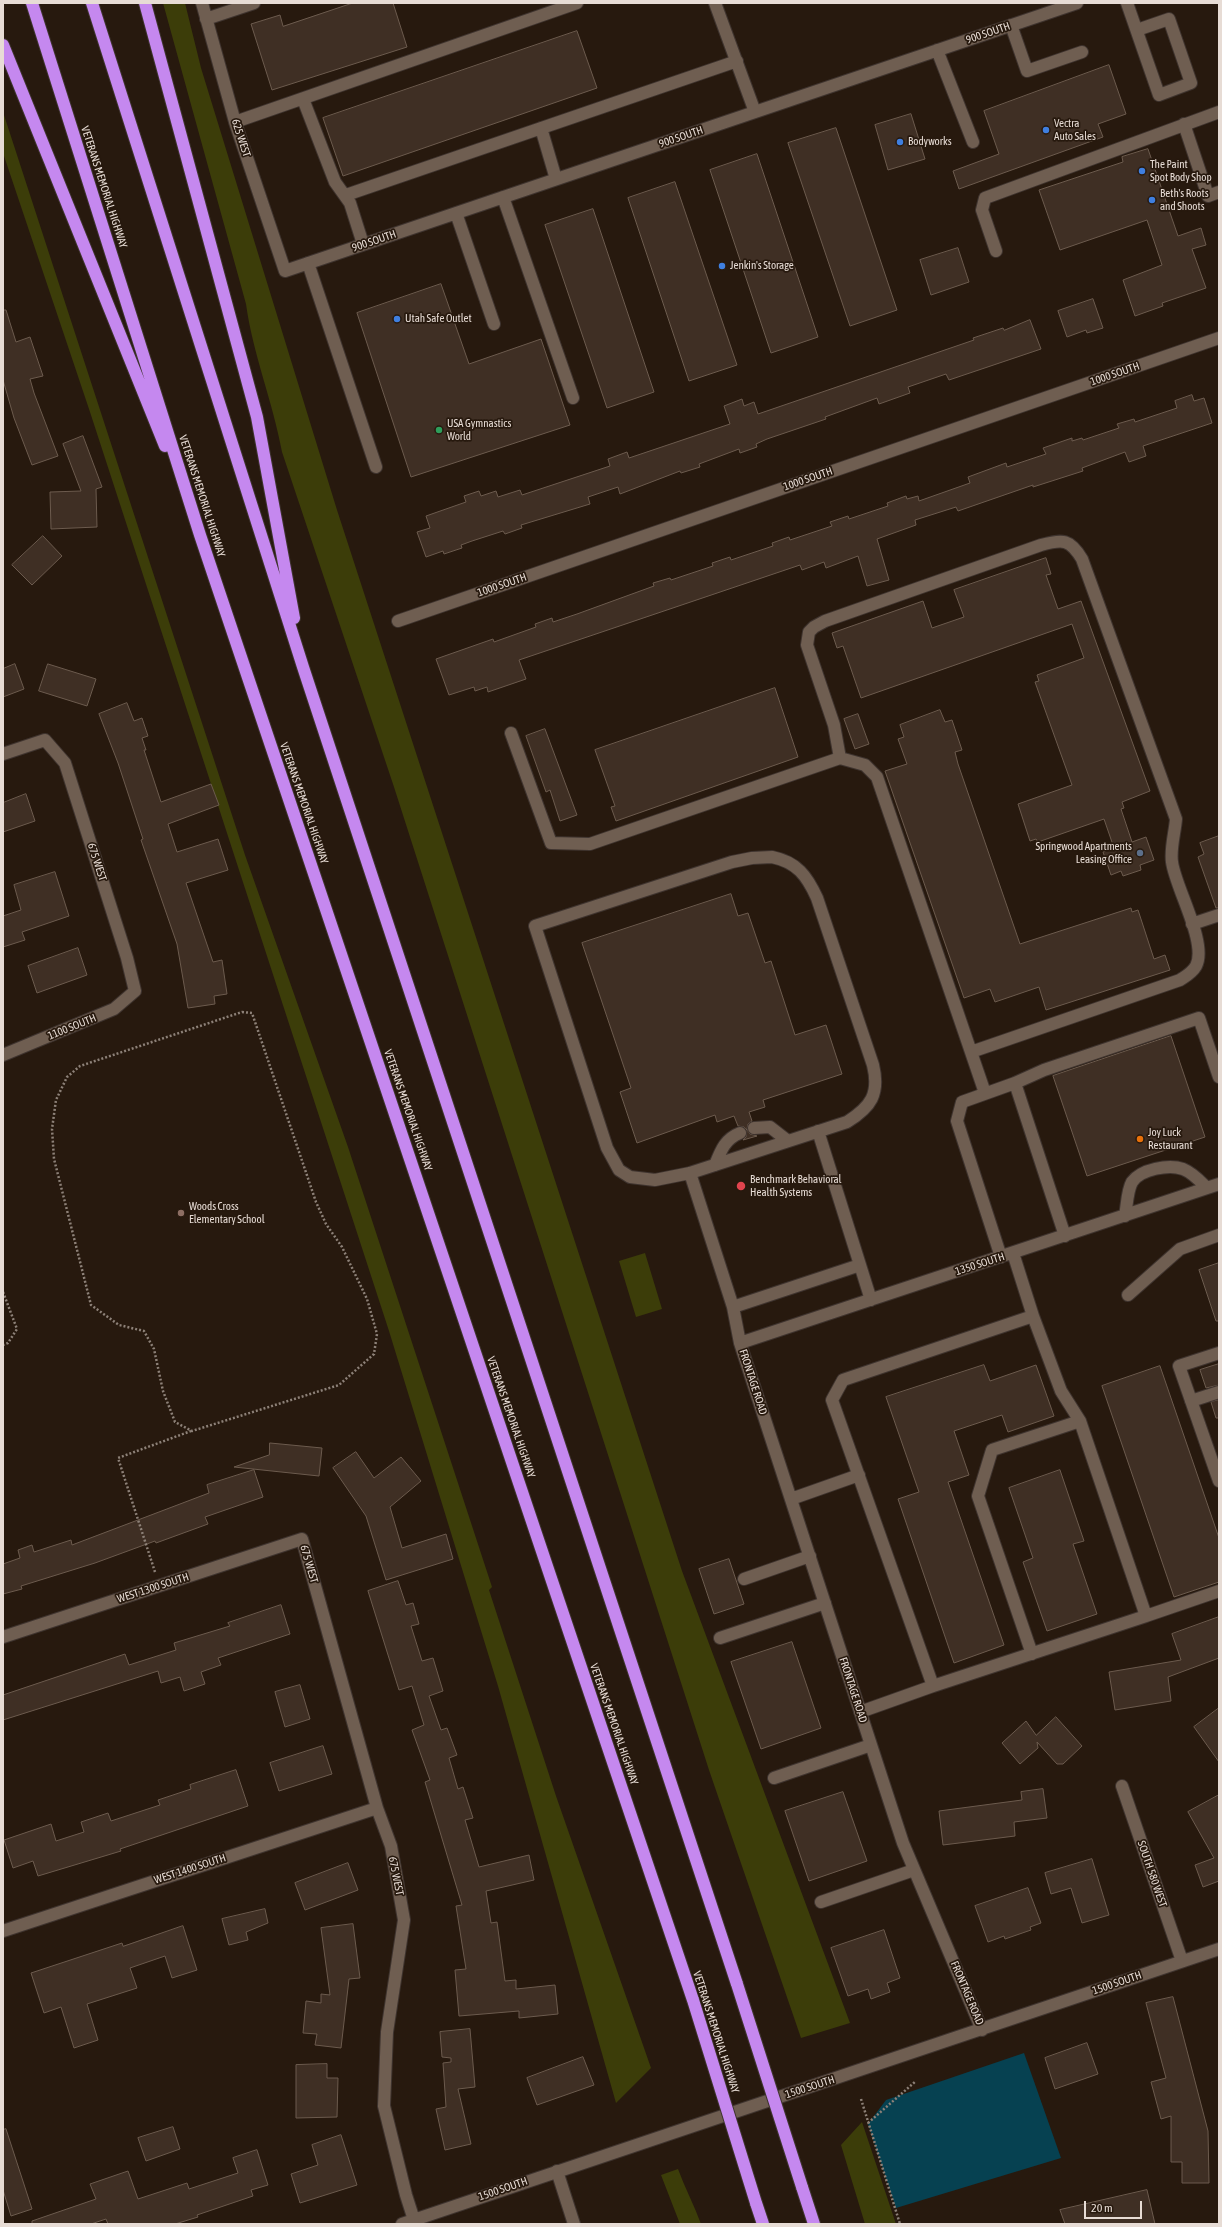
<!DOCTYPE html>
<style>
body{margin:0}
#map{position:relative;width:1222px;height:2227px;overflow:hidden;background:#27190e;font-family:"Asap Condensed",sans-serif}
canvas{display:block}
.frame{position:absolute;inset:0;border:4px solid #e7dcd5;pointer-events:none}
.scale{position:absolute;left:1084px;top:2201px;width:58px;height:18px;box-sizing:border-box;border:2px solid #e7dcd5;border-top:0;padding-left:5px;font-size:12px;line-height:14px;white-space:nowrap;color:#e7dcd5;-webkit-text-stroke:3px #27190e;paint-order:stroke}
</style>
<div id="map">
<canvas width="1222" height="2227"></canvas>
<div class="frame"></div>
<div class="scale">20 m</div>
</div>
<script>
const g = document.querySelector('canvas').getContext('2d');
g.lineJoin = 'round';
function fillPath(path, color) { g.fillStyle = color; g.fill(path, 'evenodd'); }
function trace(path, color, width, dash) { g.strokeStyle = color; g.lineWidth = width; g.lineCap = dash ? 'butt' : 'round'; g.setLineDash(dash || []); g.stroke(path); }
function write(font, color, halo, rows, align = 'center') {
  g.font = font + ' "Asap Condensed",sans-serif'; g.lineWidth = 3.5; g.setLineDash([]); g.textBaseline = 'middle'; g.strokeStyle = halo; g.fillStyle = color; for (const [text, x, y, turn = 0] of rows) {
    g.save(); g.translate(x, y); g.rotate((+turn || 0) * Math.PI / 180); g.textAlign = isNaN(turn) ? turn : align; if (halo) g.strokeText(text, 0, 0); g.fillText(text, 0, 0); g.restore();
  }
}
const green = new Path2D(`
 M 163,3 L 185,3 L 201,68 L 337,510 L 682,1571 L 850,2023 L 801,2038 L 709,1770 L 394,787 L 282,452 C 273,402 253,355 246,304 Z
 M 3,112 L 245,855 L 348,1147 L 492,1587 L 489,1590 L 556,1796 L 651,2068 L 616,2103 L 498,1686 L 389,1331 L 90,412 L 3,153 Z
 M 645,1253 L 662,1309 L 636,1317 L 619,1261 Z
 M 862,2122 L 896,2224 L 865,2224 L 841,2145 Z
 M 678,2169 C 685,2188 694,2205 701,2224 L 680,2224 L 661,2175 Z`);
const water = new Path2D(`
 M 1024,2053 L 1061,2158 L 896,2208 L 868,2124 L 886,2100 Z`);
const building = new Path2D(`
 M 353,3 L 393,3 L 407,47 L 272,90 L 251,24 L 280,15 L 283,26 Z
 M 577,31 L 597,88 L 343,176 L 323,118 Z
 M 1109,65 L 1126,114 L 1098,124 L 1103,137 L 959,189 L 953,171 L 999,154 L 984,111 Z
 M 911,114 L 925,159 L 888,170 L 875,125 Z
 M 836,128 L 897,310 L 850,326 L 788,143 Z
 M 1148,149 L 1178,236 L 1201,228 L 1206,245 L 1192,249 L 1206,288 L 1162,303 L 1163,306 L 1135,316 L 1123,280 L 1162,265 L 1147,220 L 1060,250 L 1039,190 L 1123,162 L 1122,157 Z
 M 757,154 L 818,337 L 771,353 L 710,170 Z
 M 675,182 L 737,365 L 689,381 L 628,198 Z
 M 593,209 L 654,392 L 607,408 L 545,225 Z
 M 958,248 L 969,282 L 931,295 L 920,260 Z
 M 441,284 L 469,364 L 541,339 L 570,425 L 411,477 L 357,313 Z
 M 1093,299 L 1103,328 L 1087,333 L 1086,330 L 1067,337 L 1058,311 Z
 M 3,310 L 6,310 L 16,342 L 30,337 L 43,376 L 30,379 L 34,393 L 58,456 L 32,465 L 14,418 L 3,380 Z
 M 1030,320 L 1041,349 L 949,380 L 946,374 L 908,387 L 910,393 L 879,404 L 877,398 L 825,417 L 826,419 L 767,439 L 756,444 L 757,447 L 740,453 L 739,449 L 699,464 L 700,467 L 681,473 L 680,471 L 620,494 L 618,487 L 588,497 L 590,504 L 521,525 L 522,528 L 505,534 L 503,531 L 472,541 L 461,545 L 462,548 L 444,554 L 443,551 L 426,557 L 417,532 L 430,528 L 426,516 L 466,502 L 464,496 L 479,491 L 481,496 L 496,491 L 498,497 L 520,490 L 522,495 L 610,466 L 608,459 L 627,452 L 629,458 L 730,424 L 724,406 L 742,399 L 744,406 L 754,402 L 758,414 L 974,340 L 973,338 L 1003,328 L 1004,330 Z
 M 1192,395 L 1194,401 L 1204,398 L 1212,423 L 1143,446 L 1146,456 L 1129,462 L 1125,452 L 1082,468 L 1083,471 L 1033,487 L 1033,485 L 958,511 L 956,507 L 915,520 L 916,525 L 877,539 L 889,580 L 867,586 L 858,556 L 826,568 L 824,562 L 802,570 L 800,565 L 519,660 L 526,679 L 488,692 L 487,687 L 475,691 L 474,687 L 449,695 L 436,659 L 493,639 L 494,642 L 536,627 L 535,624 L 552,618 L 553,622 L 577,614 L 654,586 L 653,583 L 670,578 L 671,580 L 713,566 L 712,563 L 730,557 L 731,560 L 773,546 L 772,543 L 789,537 L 790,540 L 832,526 L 830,522 L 848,516 L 849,519 L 888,506 L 887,503 L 906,496 L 907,499 L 918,496 L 919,501 L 970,483 L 968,477 L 1006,463 L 1007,467 L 1046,454 L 1043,448 L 1072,438 L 1072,441 L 1082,438 L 1083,440 L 1119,428 L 1117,424 L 1134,419 L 1135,422 L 1177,408 L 1175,401 Z
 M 83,436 L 102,487 L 96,489 L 97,527 L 51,529 L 50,492 L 81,491 L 63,444 Z
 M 43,536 L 62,556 L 32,585 L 12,565 Z
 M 1046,558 L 1051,574 L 1046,575 L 1058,609 L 1081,601 L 1150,791 L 1122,802 L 1124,808 L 1121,809 L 1132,842 L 1146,837 L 1154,860 L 1140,865 L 1141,870 L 1123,876 L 1121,871 L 1111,875 L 1103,852 L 1114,848 L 1104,819 L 1038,842 L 1036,839 L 1030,841 L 1018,804 L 1072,785 L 1035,682 L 1039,681 L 1037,675 L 1084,658 L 1072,624 L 861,698 L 843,646 L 837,648 L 832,633 L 923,601 L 932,628 L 964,617 L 954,590 Z
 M 15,664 L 24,689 L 3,697 L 3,669 Z
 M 48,664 L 96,679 L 87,706 L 39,691 Z
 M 775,688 L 798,757 L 616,821 L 611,807 L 615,806 L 595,750 Z
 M 127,703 L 134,721 L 142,718 L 148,736 L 142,738 L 146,750 L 144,750 L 161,802 L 211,784 L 219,805 L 168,824 L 177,852 L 218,839 L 228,870 L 186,883 L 213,962 L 222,960 L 227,994 L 214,996 L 215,1004 L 188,1008 L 177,944 L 141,840 L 143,839 L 118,763 L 99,714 Z
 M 940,710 L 945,722 L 952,720 L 962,750 L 955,752 L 958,764 L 1020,944 L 1131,908 L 1132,912 L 1138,910 L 1154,959 L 1165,955 L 1170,970 L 1046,1010 L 1039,987 L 995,1002 L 990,989 L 964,998 L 885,771 L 907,764 L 898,739 L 904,737 L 900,725 Z
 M 858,714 L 869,744 L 855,749 L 844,719 Z
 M 545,729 L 577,815 L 560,821 L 550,790 L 546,792 L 526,736 Z
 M 26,794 L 35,821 L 3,832 L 3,803 Z
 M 1219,836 L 1219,908 L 1216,908 L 1198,857 L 1204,854 L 1200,843 Z
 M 55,872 L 69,916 L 22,932 L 25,940 L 3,947 L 3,916 L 21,910 L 14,885 Z
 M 731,894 L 738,916 L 748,913 L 765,963 L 771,961 L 795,1035 L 826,1025 L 842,1074 L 763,1100 L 765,1107 L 749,1112 L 752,1121 L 748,1124 L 747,1129 L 750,1134 L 757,1136 L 743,1140 L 746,1137 L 747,1130 L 744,1127 L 738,1126 L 734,1116 L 717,1122 L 715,1115 L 637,1143 L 620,1092 L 631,1088 L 582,943 Z
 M 78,948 L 87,975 L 37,993 L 28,966 Z
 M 1171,1036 L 1205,1137 L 1087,1176 L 1053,1076 Z
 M 1219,1263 L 1219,1321 L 1216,1321 L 1199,1270 Z
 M 1219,1364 L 1219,1385 L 1206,1388 L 1200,1370 Z
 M 984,1365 L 990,1381 L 1036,1365 L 1054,1416 L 1008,1432 L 1002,1415 L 954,1431 L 969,1475 L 948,1482 L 1004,1645 L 954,1663 L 898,1499 L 919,1492 L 886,1397 Z
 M 1160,1366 L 1219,1538 L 1219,1582 L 1174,1597 L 1102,1386 Z
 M 1219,1400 L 1219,1418 L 1216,1418 L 1211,1402 Z
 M 270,1443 L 322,1448 L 319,1476 L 234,1467 L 269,1455 Z
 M 356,1452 L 374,1478 L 401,1457 L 421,1481 L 390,1507 L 402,1548 L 446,1534 L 453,1559 L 386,1580 L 366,1516 L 333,1468 Z
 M 254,1470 L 263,1497 L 205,1517 L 208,1524 L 156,1543 L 155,1541 L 95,1563 L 21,1586 L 22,1589 L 3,1594 L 3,1564 L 20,1558 L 18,1550 L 32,1545 L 34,1552 L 71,1540 L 72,1545 L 209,1493 L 207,1485 Z
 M 1060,1470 L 1084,1541 L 1073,1544 L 1097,1614 L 1047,1631 L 1023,1562 L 1033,1558 L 1009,1488 Z
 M 729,1559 L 744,1604 L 714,1614 L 699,1569 Z
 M 398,1581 L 406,1605 L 413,1603 L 419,1624 L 411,1626 L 422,1661 L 433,1658 L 443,1691 L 429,1696 L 441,1730 L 447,1728 L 457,1755 L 449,1758 L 458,1789 L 463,1787 L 473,1818 L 465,1820 L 479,1867 L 529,1855 L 534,1880 L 486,1891 L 491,1923 L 497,1922 L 505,1981 L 516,1980 L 516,1989 L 555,1985 L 558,2014 L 519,2018 L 519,2011 L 459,2016 L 455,1970 L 466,1969 L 456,1906 L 462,1905 L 425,1782 L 430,1780 L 412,1730 L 424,1725 L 412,1686 L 399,1690 L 368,1591 Z
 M 281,1605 L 290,1634 L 218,1658 L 221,1665 L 201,1672 L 205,1684 L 184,1691 L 180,1677 L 161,1683 L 158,1671 L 3,1720 L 3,1695 L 125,1654 L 129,1665 L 176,1650 L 174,1643 L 230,1626 L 228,1623 Z
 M 1219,1617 L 1219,1658 L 1168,1677 L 1171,1701 L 1115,1710 L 1109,1672 L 1181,1660 L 1172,1634 Z
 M 792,1642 L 821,1728 L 761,1749 L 731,1662 Z
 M 300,1685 L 310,1719 L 285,1727 L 275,1692 Z
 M 1219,1708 L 1219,1762 L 1194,1727 Z
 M 1056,1717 L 1082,1746 L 1063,1764 L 1057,1764 L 1037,1742 L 1038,1748 L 1020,1764 L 1002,1743 L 1026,1721 L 1036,1735 Z
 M 323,1746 L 332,1774 L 279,1791 L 270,1763 Z
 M 236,1770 L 248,1806 L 120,1849 L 121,1851 L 38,1876 L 33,1861 L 13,1868 L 4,1840 L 51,1824 L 56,1841 L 84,1832 L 81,1822 L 108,1813 L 111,1821 L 160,1805 L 158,1800 L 191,1789 L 190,1785 Z
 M 1043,1789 L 1047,1818 L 1014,1822 L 1015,1836 L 943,1845 L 939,1811 L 1022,1800 L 1021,1792 Z
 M 843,1792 L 867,1861 L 809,1881 L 785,1811 Z
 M 1219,1795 L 1219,1881 L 1203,1887 L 1195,1865 L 1214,1858 L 1188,1812 Z
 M 1092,1859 L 1109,1915 L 1082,1923 L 1071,1888 L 1051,1894 L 1045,1873 Z
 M 348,1863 L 358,1890 L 305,1910 L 295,1883 Z
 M 1028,1888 L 1041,1923 L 1030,1927 L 1031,1930 L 1005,1939 L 1004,1936 L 988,1942 L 975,1906 Z
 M 265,1909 L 268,1923 L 246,1932 L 248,1940 L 229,1945 L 222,1919 Z
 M 353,1924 L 360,1978 L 349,1979 L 341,2048 L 315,2045 L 317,2034 L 303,2033 L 306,2001 L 321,2003 L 321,1994 L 330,1995 L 321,1928 Z
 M 183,1926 L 197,1970 L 172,1978 L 165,1956 L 130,1968 L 137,1988 L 87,2004 L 98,2040 L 74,2048 L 61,2007 L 44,2013 L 31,1973 L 122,1943 L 123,1946 Z
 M 884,1930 L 900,1978 L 887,1983 L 890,1992 L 871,1999 L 868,1989 L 848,1996 L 831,1948 Z
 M 1173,1997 L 1208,2131 L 1209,2183 L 1182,2183 L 1182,2162 L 1171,2162 L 1171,2116 L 1161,2119 L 1151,2082 L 1166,2078 L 1146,2003 Z
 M 470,2029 L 475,2087 L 458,2089 L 471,2144 L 445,2150 L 436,2109 L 446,2107 L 443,2063 L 451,2062 L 451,2058 L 442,2057 L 440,2032 Z
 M 1087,2043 L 1098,2074 L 1055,2089 L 1045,2058 Z
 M 583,2057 L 594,2085 L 537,2105 L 527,2078 Z
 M 327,2064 L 327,2078 L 338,2078 L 337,2117 L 296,2118 L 296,2065 Z
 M 173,2127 L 180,2149 L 146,2161 L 138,2138 Z
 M 6,2129 L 32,2209 L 11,2216 L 3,2190 L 3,2130 Z
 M 341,2135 L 357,2185 L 300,2203 L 291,2174 L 318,2165 L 312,2145 Z
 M 257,2150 L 268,2185 L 251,2190 L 253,2196 L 197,2215 L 198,2217 L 175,2224 L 108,2224 L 106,2219 L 91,2224 L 32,2224 L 32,2221 L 96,2199 L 90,2184 L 128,2171 L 138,2199 L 187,2183 L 189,2189 L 238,2173 L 233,2158 Z
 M 1147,2190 L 1155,2224 L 1065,2224 L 1060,2210 Z`);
const path = new Path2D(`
 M 242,1012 L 252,1013 L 316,1202 L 326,1224 L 342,1247 L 367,1299 L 377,1334 L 374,1354 L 339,1385 L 192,1431 L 175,1422 L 163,1391 L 154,1349 L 144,1331 L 119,1325 L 91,1305 L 54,1159 L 52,1129 L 56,1100 L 67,1077 L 80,1066 Z
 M 3,1292 L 17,1329 L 8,1343 L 3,1345
 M 155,1572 L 118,1458 L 191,1431
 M 861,2099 L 900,2224
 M 868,2123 L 916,2081`);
const minor = new Path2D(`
 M 202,3 L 235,122 L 285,271 L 1077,3
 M 715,3 L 755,112
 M 1127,3 L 1159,95 L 1191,83 L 1169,19 L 1137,30
 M 206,19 L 254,3
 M 1011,25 L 1027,71 L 1082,52
 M 937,50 L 973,142
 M 303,99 L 335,182 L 350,203 L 363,244
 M 235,122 L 577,3
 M 1184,124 L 1208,196 L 1219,192
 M 541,128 L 556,179
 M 346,195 L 737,61
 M 503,197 L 573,398
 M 456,213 L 494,324
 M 996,251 L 982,210 L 985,198 L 1219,112
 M 308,263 L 376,467
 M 398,621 L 1219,338
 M 511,733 L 551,843 L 590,844 L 840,758 L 865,765 L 877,777 L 971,1052 L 1180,980 C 1186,976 1192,973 1196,966 C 1208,943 1175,887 1172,862 C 1170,849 1175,832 1176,819 L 1082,559 C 1070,539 1063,539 1041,545 L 825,621 L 814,627 L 809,632 L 807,645 L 834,725 L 840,758
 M 3,754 L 45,740 L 65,763 L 127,958 L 135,991 L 114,1009 L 3,1055
 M 772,857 C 797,862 807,876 817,898 L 873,1065 C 880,1094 871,1107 847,1122 L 690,1173 L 655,1180 L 630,1177 L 619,1170 L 607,1148 L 535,926 L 732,862 L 752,858 Z
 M 1192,924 L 1219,915
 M 971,1052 L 985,1093
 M 1015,1083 L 1044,1070 L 1199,1018 L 1219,1077
 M 754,1128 L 770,1127 L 788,1141
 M 818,1131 L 871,1300
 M 715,1165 C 721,1150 725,1139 740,1133
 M 690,1173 L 733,1307 L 740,1343 L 903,1843 L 982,2030
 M 1125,1216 C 1127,1206 1127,1191 1132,1182 C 1141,1169 1169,1164 1183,1169 C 1193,1173 1200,1181 1207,1188
 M 1001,1257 L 957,1121 L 962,1102 L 1015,1083 L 1065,1236
 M 1128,1295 L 1180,1249 L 1219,1235
 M 733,1307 L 860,1265
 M 740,1343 L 1219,1184
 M 1219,1353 L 1179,1366 L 1219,1481
 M 1191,1401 L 1219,1392
 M 791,1499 L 859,1475
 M 744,1579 L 810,1556
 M 1146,1616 L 1219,1591
 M 3,1637 L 302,1539 L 377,1808 L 391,1846 L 404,1920 L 387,2032 L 384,2106 L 406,2195 L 414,2220
 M 720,1638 L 825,1603
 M 1032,1654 L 978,1496 L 992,1450 L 1080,1421
 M 933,1686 L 1146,1616 L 1080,1421 L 1061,1391 L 1033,1316
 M 860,1712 L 933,1686 L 832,1400 L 843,1380 L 1033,1316 L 1013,1253
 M 774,1778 L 871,1745
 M 1122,1786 L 1182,1961
 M 821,1902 L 914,1870
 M 3,1931 L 377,1808
 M 557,2171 L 574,2224
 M 402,2224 L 1219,1949`);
const highway = new Path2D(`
 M 32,3 L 200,535 L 693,2000
 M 92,3 L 303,667 L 737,1984
 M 145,3 L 257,417 L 294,618
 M 3,45 L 165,446
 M 802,2187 L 814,2224
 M 756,2203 L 763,2224`);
const highwayBridge = new Path2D(`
 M 737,1984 L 802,2187
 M 693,2000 L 756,2203`);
const markers = [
 [1046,130,4,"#3f7fe0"],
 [900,142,4,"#3f7fe0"],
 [1142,171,4,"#3f7fe0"],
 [1152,200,4,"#3f7fe0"],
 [722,266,4,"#3f7fe0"],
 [397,319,4,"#3f7fe0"],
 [439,430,4,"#2e9e5b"],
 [1140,853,4,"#5c6f8a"],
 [1140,1139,4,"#e8710a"],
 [741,1186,5,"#e0444e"],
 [181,1213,4,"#8d6e63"]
];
const streetNames = [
 ["900 SOUTH",988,33,-19],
 ["900 SOUTH",681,137,-19],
 ["625 WEST",241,138,72],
 ["VETERANS MEMORIAL HIGHWAY",104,187,72],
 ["900 SOUTH",374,241,-19],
 ["1000 SOUTH",1115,374,-19],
 ["1000 SOUTH",808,479,-19],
 ["VETERANS MEMORIAL HIGHWAY",202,496,72],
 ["1000 SOUTH",502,585,-19],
 ["VETERANS MEMORIAL HIGHWAY",304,803,71],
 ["675 WEST",97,862,72],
 ["1100 SOUTH",72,1027,-22],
 ["VETERANS MEMORIAL HIGHWAY",408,1110,71],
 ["1350 SOUTH",980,1264,-18],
 ["FRONTAGE ROAD",753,1382,72],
 ["VETERANS MEMORIAL HIGHWAY",511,1417,71],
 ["675 WEST",309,1564,74],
 ["WEST 1300 SOUTH",153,1588,-18],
 ["FRONTAGE ROAD",853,1690,72],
 ["VETERANS MEMORIAL HIGHWAY",614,1724,71],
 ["WEST 1400 SOUTH",190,1869,-18],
 ["SOUTH 580 WEST",1152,1874,71],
 ["675 WEST",396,1876,79],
 ["1500 SOUTH",1117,1983,-19],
 ["FRONTAGE ROAD",967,1993,67],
 ["VETERANS MEMORIAL HIGHWAY",716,2032,72],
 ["1500 SOUTH",810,2087,-18],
 ["1500 SOUTH",503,2189,-19]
];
const poiNames = [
 ["Vectra",1054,124],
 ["Auto Sales",1054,137],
 ["Bodyworks",908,142],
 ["The Paint",1150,165],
 ["Spot Body Shop",1150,178],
 ["Beth's Roots",1160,194],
 ["and Shoots",1160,207],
 ["Jenkin's Storage",730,266],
 ["Utah Safe Outlet",405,319],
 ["USA Gymnastics",447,424],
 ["World",447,437],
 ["Springwood Apartments",1132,847,"right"],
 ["Leasing Office",1132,860,"right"],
 ["Joy Luck",1148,1133],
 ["Restaurant",1148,1146],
 ["Benchmark Behavioral",750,1180],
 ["Health Systems",750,1193],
 ["Woods Cross",189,1207],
 ["Elementary School",189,1220]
];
fillPath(green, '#3c3d09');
fillPath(water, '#064151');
fillPath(building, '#3f2f24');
trace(building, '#6c5b4e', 1);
trace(minor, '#3f342f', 14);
trace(highway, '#3f342f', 14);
trace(path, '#8d8178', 2.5, [2, 2]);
trace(minor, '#6f5e51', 12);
trace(highway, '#c588ef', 12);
trace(highwayBridge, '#3f342f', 14, []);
trace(highwayBridge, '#c588ef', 12);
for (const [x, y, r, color] of markers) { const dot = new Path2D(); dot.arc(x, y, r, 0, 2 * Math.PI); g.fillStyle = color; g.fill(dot); trace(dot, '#27190e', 1.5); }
write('11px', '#e7dcd5', '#27190e', streetNames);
write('11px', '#e7dcd5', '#27190e', poiNames, 'left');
</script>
